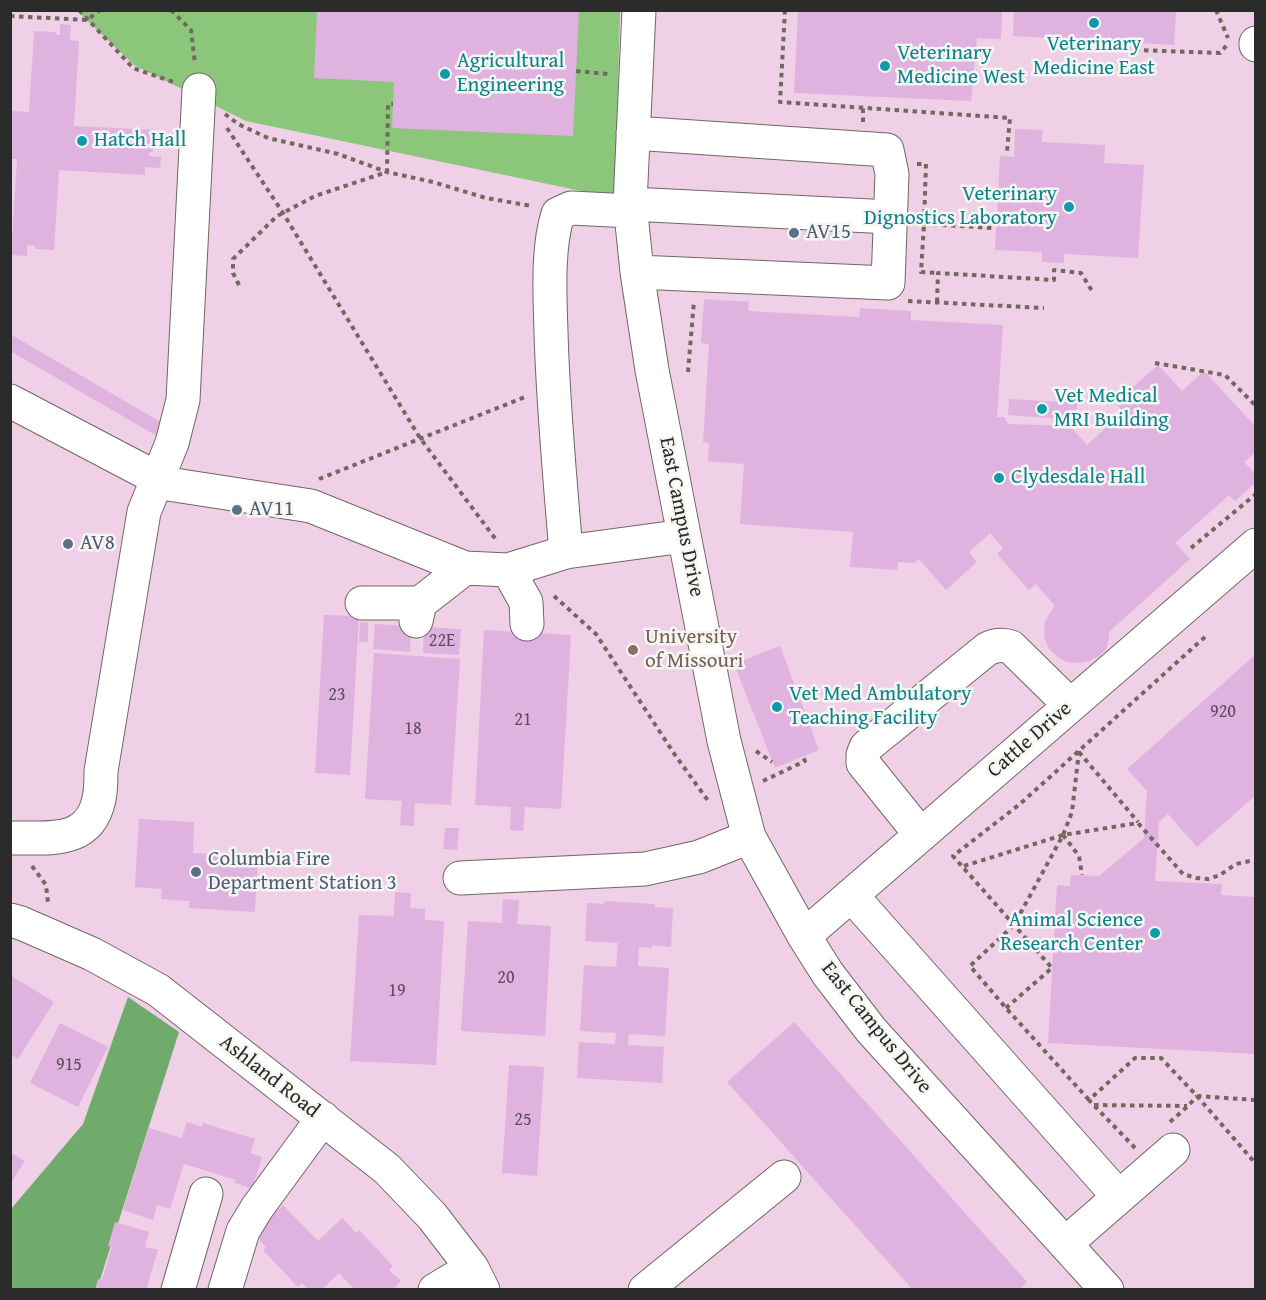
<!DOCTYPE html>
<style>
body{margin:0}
#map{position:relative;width:1266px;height:1300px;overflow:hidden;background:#f3dabe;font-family:"Gentium Book Plus",serif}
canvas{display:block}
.frame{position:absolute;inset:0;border:12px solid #2b2b2b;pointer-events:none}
</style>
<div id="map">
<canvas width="1266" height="1300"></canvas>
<div class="frame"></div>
</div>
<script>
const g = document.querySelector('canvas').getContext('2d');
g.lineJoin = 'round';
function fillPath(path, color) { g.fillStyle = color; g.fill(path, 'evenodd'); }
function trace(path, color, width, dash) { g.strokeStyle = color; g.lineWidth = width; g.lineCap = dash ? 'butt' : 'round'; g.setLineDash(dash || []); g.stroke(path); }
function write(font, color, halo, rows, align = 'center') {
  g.font = font + ' "Gentium Book Plus",serif'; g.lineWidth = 5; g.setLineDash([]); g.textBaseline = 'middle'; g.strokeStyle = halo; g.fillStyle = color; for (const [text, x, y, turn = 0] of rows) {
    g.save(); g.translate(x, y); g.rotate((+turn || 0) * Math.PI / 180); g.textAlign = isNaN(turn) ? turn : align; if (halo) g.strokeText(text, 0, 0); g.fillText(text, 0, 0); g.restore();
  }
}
const built = new Path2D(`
 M 11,11 L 1255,11 L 1255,1289 L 11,1289 Z`);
const green = new Path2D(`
 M 77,11 L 620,11 L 615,198 L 246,121 L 134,65 Z`);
const forest = new Path2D(`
 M 128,997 L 179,1032 L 97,1289 L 11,1290 L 11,1209 L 83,1124 Z`);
const building = new Path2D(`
 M 317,10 L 579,10 L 573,136 L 392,128 L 394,82 L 314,78 Z
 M 798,10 L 1002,10 L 1001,39 L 977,38 L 971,101 L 794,93 Z
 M 1014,10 L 1176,10 L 1174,45 L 1013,36 Z
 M 60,24 L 71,25 L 70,40 L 79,41 L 74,126 L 155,130 L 153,152 L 149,152 L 149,156 L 161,157 L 160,168 L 145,167 L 145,175 L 59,170 L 54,250 L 35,249 L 35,246 L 27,245 L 27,256 L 11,255 L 17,159 L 10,159 L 10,111 L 29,112 L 34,31 L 56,32 L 56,35 L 60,35 Z
 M 1015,129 L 1043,130 L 1042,142 L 1105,145 L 1104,163 L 1144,165 L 1138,258 L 1064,254 L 1064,263 L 1042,262 L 1042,252 L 995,250 L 1000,156 L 1014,157 Z
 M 704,299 L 749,302 L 748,311 L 859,317 L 860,308 L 911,311 L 911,320 L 1003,325 L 997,417 L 1004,417 L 1008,424 L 1070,426 L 1087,445 L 1123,412 L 1118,406 L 1135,391 L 1132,388 L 1158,365 L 1182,391 L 1204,371 L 1256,427 L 1256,452 L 1244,462 L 1256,474 L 1256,482 L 1235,501 L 1229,495 L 1175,543 L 1190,559 L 1109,632 L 1109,639 L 1106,649 L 1099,656 L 1089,661 L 1077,663 L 1066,662 L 1058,657 L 1050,650 L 1045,640 L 1044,631 L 1045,622 L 1049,614 L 1055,606 L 1036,584 L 1029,590 L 997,554 L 1003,548 L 990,533 L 969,552 L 977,562 L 946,590 L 919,559 L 914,563 L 898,562 L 897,570 L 850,567 L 853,532 L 740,524 L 744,464 L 708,461 L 709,443 L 703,442 L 709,344 L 701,343 Z
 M 10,334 L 164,424 L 157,436 L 10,351 Z
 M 1009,399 L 1077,403 L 1076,420 L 1008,415 Z
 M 324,615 L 359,616 L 350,775 L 315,773 Z
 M 360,622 L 368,623 L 368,642 L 359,642 Z
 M 375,624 L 411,626 L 410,652 L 373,649 Z
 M 424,627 L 461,629 L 459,655 L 423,653 Z
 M 484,630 L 571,635 L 561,809 L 525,807 L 523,831 L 510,830 L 511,807 L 475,805 Z
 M 780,646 L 819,750 L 775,768 L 734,664 Z
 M 374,653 L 460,659 L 451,805 L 415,803 L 414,826 L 400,825 L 402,801 L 365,799 Z
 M 1256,654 L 1256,795 L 1197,847 L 1168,814 L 1159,822 L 1155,881 L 1222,884 L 1221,895 L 1256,897 L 1256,1054 L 1048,1043 L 1057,885 L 1070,886 L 1071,875 L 1099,876 L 1144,838 L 1147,791 L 1127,769 Z
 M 139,819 L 194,822 L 193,853 L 258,856 L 255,912 L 189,908 L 189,901 L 161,899 L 162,889 L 135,887 Z
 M 445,828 L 459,828 L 457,850 L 443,849 Z
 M 395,892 L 411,893 L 410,908 L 425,909 L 425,920 L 444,921 L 436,1065 L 350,1061 L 359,915 L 394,916 Z
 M 503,899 L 519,900 L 517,924 L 551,926 L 545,1036 L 461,1031 L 468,921 L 502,923 Z
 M 605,901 L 655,904 L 655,907 L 673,908 L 671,947 L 652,945 L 652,948 L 639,947 L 638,966 L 669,968 L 665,1036 L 629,1034 L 628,1045 L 664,1047 L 662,1083 L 577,1078 L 579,1042 L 615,1044 L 616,1033 L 580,1031 L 584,965 L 616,967 L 618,943 L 585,941 L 587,903 L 604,904 Z
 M 10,975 L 54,1002 L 18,1059 L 10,1054 Z
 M 794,1022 L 1027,1282 L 1019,1290 L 913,1290 L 727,1082 Z
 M 60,1023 L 108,1047 L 78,1107 L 30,1083 Z
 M 509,1065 L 544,1067 L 537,1176 L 502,1173 Z
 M 187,1122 L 202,1127 L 203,1123 L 255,1139 L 250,1153 L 262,1157 L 252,1189 L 235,1183 L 236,1180 L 184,1164 L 170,1209 L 157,1205 L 153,1220 L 123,1210 L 149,1128 L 182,1138 Z
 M 10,1153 L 25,1161 L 10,1184 Z
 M 283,1205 L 318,1241 L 342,1218 L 356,1233 L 359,1230 L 393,1266 L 389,1270 L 401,1281 L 392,1290 L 355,1290 L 339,1273 L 321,1290 L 309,1290 L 302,1283 L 298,1287 L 263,1250 L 266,1247 L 253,1233 Z
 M 115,1222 L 149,1232 L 145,1247 L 158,1250 L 146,1290 L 95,1290 L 98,1279 L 102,1280 L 112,1247 L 108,1246 Z`);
const path = new Path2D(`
 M 79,10 L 133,68 L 173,82
 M 171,10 L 191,30 L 195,64
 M 785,10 L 780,102 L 1010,118 L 1007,152
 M 1216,10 L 1228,38
 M 10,16 L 87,20 L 100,10
 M 1108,49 L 1220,53 L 1227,45
 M 576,71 L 608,74
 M 225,114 L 238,124 L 268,138 L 338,154 L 387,172 L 433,182 L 486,198 L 532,206
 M 863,122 L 863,107
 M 227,128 L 283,213 L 420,438 L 497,541
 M 917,164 L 926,164 L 924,224 L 921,272 L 938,273
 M 924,224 L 993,228
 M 239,285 L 233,273 L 233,259 L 277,216 L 315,196 L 387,172 L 388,104 L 393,104
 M 908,301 L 1044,308
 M 937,302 L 938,273 L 1054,280 L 1054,270 L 1081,273 L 1092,291
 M 1155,363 L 1225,375 L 1256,406
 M 688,372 L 694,301
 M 319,479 L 525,397
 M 1191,548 L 1256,494
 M 554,596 L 596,634 L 675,755 L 709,802
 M 756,751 L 772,762
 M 1079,751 L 1072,812 L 1063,835 L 1014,925 L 970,966 L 1006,1008 L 1089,1100
 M 1079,752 L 1138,822
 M 763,781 L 805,761 L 803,757
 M 1063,835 L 1079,856 L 1082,875
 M 32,866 L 46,885 L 48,903
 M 964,866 L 1063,835 L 1138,823 L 1183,874 L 1196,878 L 1208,879 L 1220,875 L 1236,864 L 1250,861 L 1256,863
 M 1006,1008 L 1052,968 L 953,856 L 1020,804 L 1206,636
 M 1197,1096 L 1256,1100
 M 1094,1105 L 1187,1106
 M 1170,1122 L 1188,1106 L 1197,1096
 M 1135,1148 L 1089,1100 L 1135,1058 L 1161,1058 L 1197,1096 L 1256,1164`);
const minor = new Path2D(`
 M 639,10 L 630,204 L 637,272 L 652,370 L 724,741 L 749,837 L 804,936 L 828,974 L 871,1030 L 1107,1290
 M 1256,43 L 1256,45
 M 633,133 L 887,150 L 892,174 L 888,283 L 637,272
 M 630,204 L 891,217
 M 10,401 L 168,484 L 311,506 L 465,568 L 508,570 L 566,552 L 684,536
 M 566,552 C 560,479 553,406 551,332 C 550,296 547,248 558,214 L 571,208 L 631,211
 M 508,570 L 526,602 L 527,624
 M 362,603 L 420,603
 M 416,621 L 420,603 L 465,568
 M 921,835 L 863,763 L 863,755 L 866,747 L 987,649 C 995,645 1002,644 1011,647 L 1070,705
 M 10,838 C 47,837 89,846 99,799 C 101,790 101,780 101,771 L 144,512 L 172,443 L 183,400 L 199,90
 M 460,878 L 645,869 L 699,857 L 749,837
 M 851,895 L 1119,1197
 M 10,920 L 21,923 L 92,954 L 158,990 L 387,1169 L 432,1216 L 472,1268 L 483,1290
 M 804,936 L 1256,545
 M 1065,1244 L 1173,1150
 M 178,1290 L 206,1194
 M 225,1290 L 243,1231 L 257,1208 L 323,1118
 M 435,1290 L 472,1268
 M 645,1290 L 784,1177`);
const markers = [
 [1094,23,6,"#0f9aa8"],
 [885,66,6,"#0f9aa8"],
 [445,74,6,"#0f9aa8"],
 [82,141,6,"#0f9aa8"],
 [1069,207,6,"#0f9aa8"],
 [794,233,6,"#5c6f8a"],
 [1042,409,6,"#0f9aa8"],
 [999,478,6,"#0f9aa8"],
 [237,510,6,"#5c6f8a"],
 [68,544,6,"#5c6f8a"],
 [633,650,6,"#8d6e63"],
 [777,707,6,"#0f9aa8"],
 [196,872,6,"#5c6f8a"],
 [1155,933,6,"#0f9aa8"]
];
const numberNames = [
 ["22E",442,641],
 ["23",337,695],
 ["920",1223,712],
 ["21",523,720],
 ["18",413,729],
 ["20",506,978],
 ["19",397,991],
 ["915",69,1065],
 ["25",523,1120]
];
const cultureNames = [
 ["Veterinary",1094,45,"center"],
 ["Medicine East",1094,69,"center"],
 ["Veterinary",897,54],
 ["Medicine West",897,78],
 ["Agricultural",457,62],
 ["Engineering",457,86],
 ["Hatch Hall",94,141],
 ["Veterinary",1057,195,"right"],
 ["Dignostics Laboratory",1057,219,"right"],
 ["Vet Medical",1054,397],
 ["MRI Building",1054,421],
 ["Clydesdale Hall",1011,478],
 ["Vet Med Ambulatory",789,695],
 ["Teaching Facility",789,719],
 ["Animal Science",1143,921,"right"],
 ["Research Center",1143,945,"right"]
];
const serviceNames = [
 ["AV15",806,233],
 ["AV11",249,510],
 ["AV8",80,544],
 ["Columbia Fire",208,860],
 ["Department Station 3",208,884]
];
const streetNames = [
 ["East Campus Drive",681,517,79],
 ["Cattle Drive",1030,740,-41],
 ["East Campus Drive",876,1028,51],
 ["Ashland Road",269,1077,38]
];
const educationNames = [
 ["University",645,638],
 ["of Missouri",645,662]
];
fillPath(built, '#efd0e6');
fillPath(green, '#8bc67b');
fillPath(forest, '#70ab6b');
fillPath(building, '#e0b2e0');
trace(minor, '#71685e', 35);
trace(path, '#71685e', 4, [4.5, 4.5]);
trace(minor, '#fff', 33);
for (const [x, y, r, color] of markers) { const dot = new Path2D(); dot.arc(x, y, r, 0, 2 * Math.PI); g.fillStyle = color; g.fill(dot); trace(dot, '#f6f6f2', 2); }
write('18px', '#584d58', null, numberNames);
write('21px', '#0d838f', '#f6f6f2', cultureNames, 'left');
write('21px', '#4e5e75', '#f6f6f2', serviceNames, 'left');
write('21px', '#2b2b2b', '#f6f6f2', streetNames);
write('21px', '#785e54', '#f6f6f2', educationNames, 'left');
</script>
